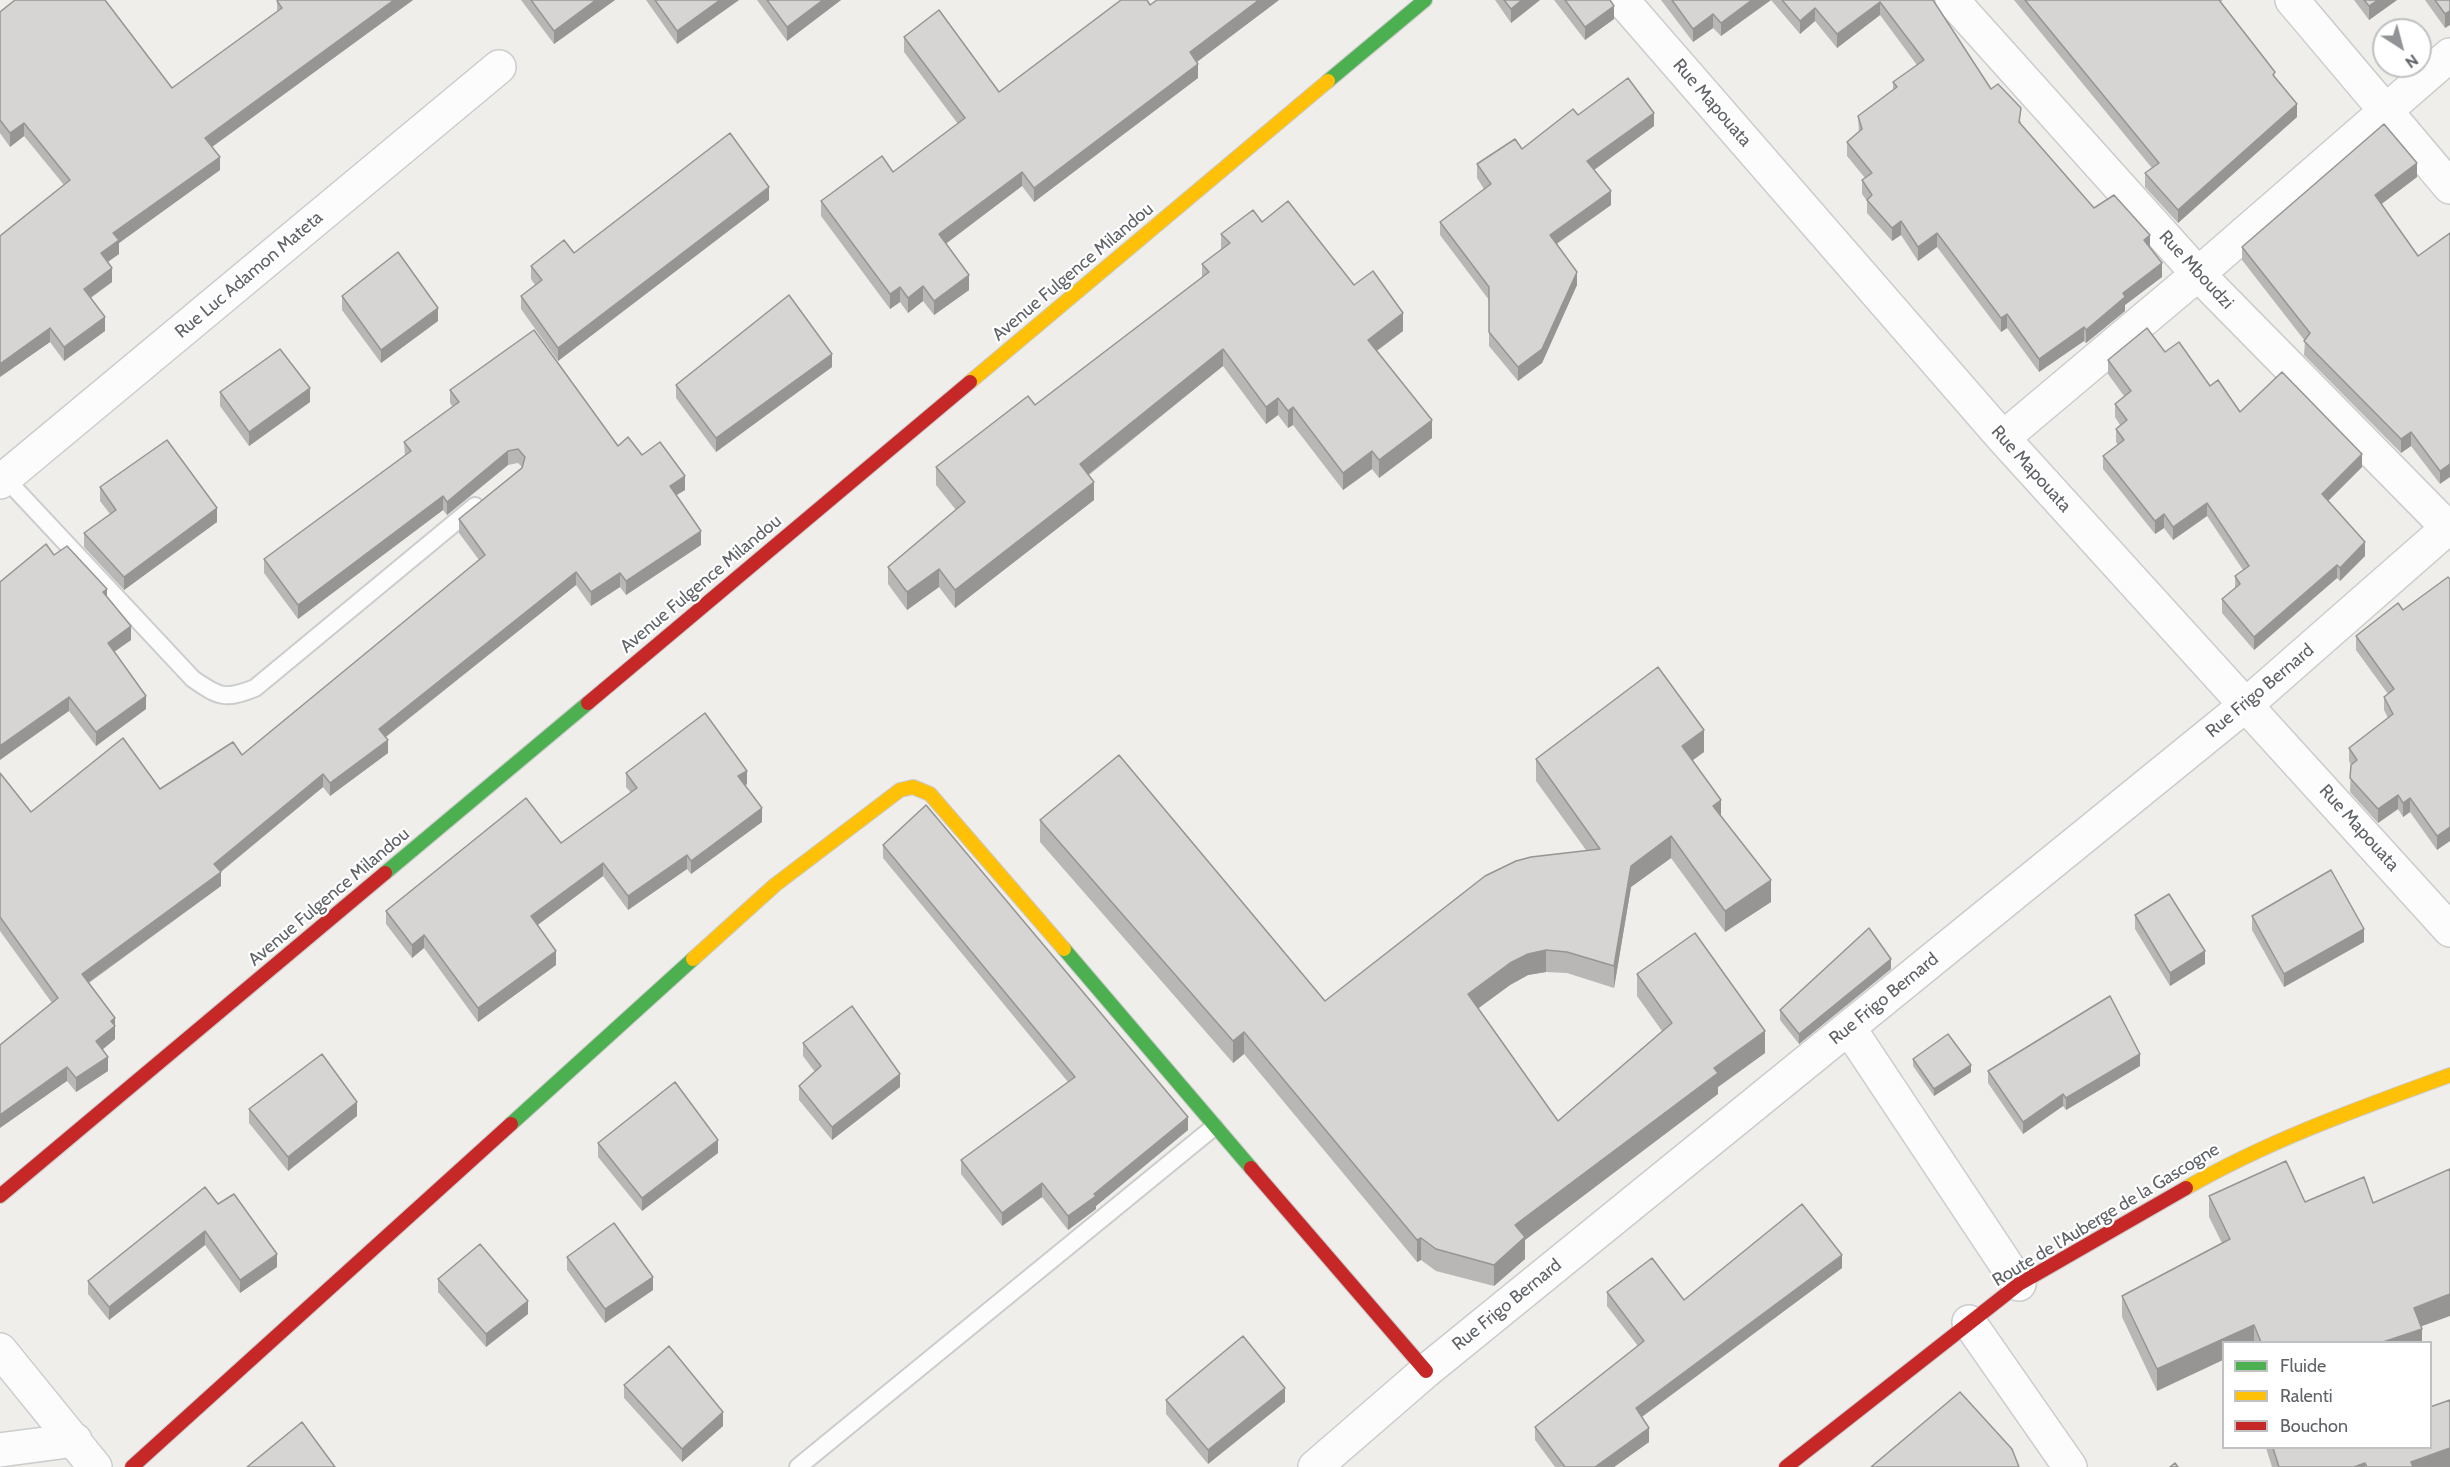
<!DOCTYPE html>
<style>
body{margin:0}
#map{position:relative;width:2450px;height:1467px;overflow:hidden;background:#efeeea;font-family:Cabin,sans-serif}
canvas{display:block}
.legend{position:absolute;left:2222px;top:1341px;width:210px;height:108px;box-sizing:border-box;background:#fff;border:2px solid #bfc1c3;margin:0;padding:8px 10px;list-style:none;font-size:18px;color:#5f6368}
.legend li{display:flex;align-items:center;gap:12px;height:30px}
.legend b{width:30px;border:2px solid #bfc1c3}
.north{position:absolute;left:2372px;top:18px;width:60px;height:60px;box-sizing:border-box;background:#fff;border:2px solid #bfc1c3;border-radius:50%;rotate:144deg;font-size:16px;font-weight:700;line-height:24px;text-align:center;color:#5f6368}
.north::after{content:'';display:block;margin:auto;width:21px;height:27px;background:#919496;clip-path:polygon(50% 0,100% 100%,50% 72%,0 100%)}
</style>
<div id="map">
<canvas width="2450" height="1467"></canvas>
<ul class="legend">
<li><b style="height:8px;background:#4caf50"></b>Fluide</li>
<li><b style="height:8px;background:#ffc107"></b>Ralenti</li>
<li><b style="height:8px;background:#c62828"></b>Bouchon</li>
</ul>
<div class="north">N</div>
</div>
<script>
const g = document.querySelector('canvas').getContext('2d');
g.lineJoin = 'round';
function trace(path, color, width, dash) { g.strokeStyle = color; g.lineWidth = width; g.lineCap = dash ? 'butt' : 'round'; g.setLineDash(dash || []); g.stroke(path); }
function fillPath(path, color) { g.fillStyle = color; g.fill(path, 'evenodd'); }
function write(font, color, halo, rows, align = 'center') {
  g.font = font + ' Cabin,sans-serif'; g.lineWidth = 4.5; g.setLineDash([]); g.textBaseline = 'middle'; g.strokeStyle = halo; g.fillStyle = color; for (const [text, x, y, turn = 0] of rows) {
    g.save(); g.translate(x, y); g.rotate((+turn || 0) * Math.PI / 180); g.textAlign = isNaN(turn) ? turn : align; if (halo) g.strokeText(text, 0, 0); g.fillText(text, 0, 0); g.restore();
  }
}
const lane = new Path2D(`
 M 5,478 L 193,679 C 219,697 225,700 255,688 L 475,506
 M 798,1467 L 1214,1127`);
const street = new Path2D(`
 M 1622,0 L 2003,438 L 2450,930
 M 1952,0 L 2198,274 L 2450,530
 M 2292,0 L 2450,187
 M 2003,438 L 2198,274 L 2450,55
 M 0,482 L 499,67
 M 1849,1028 L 2019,1284
 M 1969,1322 L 2070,1467
 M 0,1350 L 95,1467
 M 0,1450 L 75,1440
 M 1315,1467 L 1426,1371 L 2247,704 L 2450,526`);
const fast = new Path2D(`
 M 1328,81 L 1425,0
 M 385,873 L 588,703
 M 1064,949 L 1251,1168
 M 511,1124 L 693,959`);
const slow = new Path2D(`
 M 970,382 L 1328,81
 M 693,959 L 775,885 L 900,790 L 913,787 L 930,794 L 1064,949
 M 2186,1188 C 2269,1140 2360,1108 2450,1075`);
const jam = new Path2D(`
 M 588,703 L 970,382
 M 1251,1168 L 1426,1371
 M 0,1196 L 385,873
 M 132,1467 L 511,1124
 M 1786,1467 L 2019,1284 L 2186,1188`);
const wall = new Path2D(`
 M 413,0 L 212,147 L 220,170 L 119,243 L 119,254 L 107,262 L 112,282 L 91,298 L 105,331 L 64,361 L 50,342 L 0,377 L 64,185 L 24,136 L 10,147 L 0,133 L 0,12 L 172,88 L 277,12 L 277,1 Z
 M 521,0 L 615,0 L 554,44 Z
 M 646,0 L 739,0 L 677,44 Z
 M 757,0 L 841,0 L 787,41 Z
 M 1157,0 L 1279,0 L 1197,62 L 1198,78 L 1034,202 L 1022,186 L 946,243 L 969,290 L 934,315 L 923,301 L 908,313 L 900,302 L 890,309 L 821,216 L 821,201 L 893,172 L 958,124 L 904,52 L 904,37 L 999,92 L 1150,5 Z
 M 1495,0 L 1540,0 L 1511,23 Z
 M 1554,0 L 1610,0 L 1614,19 L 1585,40 Z
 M 1661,0 L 1933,0 L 1991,89 L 2021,122 L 2021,124 L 2094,208 L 2150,248 L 2162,277 L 2125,305 L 2125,311 L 2086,343 L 2084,341 L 2039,372 L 2007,328 L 2001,332 L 1937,247 L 1918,261 L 1901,235 L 1892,241 L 1867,213 L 1867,201 L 1862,194 L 1862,180 L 1865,178 L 1847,156 L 1847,142 L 1859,132 L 1858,116 L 1893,90 L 1893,82 L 1917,65 L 1880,15 L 1837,48 L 1815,21 L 1800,34 L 1771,0 L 1721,36 L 1713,28 L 1693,42 Z
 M 2014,0 L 2223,0 L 2220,2 L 2275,78 L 2297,117 L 2178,223 L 2145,187 L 2145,173 L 2152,168 Z
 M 2354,0 L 2397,0 L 2369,20 Z
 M 2425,0 L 2450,0 L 2445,28 Z
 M 1578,115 L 1654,126 L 1594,170 L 1611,205 L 1557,244 L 1577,285 L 1542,363 L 1518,381 L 1489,346 L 1489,300 L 1440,235 L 1440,222 L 1484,189 L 1477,178 L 1477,164 L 1522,149 Z
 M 2417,177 L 2381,204 L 2418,256 L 2450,233 L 2440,484 L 2411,446 L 2401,453 L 2304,355 L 2305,341 L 2242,260 L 2242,247 Z
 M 769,200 L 558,361 L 521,309 L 521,296 L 535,285 L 531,279 L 531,266 Z
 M 1262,222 L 1354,285 L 1403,331 L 1377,351 L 1432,438 L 1379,478 L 1372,469 L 1343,490 L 1293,425 L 1288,428 L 1278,415 L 1266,424 L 1223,366 L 1089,475 L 1094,500 L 955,608 L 939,587 L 907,610 L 888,584 L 888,567 L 956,510 L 936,485 L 936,467 L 1035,405 L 1202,277 L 1202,264 L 1221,250 L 1221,234 Z
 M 342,296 L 438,321 L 381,363 L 342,310 Z
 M 2165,352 L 2210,386 L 2240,412 L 2362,467 L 2328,501 L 2365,556 L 2340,581 L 2337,578 L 2254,650 L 2222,613 L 2222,599 L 2235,589 L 2235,576 L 2243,570 L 2207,516 L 2173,540 L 2164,528 L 2155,534 L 2103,469 L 2103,456 L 2118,445 L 2116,442 L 2116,429 L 2120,425 L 2115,417 L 2115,404 L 2124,396 L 2108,374 L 2108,360 Z
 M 832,367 L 716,452 L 676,398 L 676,385 Z
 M 450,390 L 618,446 L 642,455 L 685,490 L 676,495 L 701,545 L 626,595 L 620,587 L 591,606 L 576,585 L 386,737 L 388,753 L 330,796 L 323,787 L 221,872 L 221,886 L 89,983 L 115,1018 L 115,1039 L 102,1050 L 108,1071 L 76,1092 L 67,1081 L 52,1003 L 0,931 L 0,773 L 31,812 L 160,789 L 242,755 L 479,560 L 459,533 L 459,519 L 522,467 L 518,463 L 508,465 L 447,515 L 443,510 L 298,619 L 264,573 L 264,559 L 405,456 L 404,442 L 453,407 L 450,403 Z
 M 220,392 L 310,402 L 249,446 L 220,406 Z
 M 100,487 L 217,522 L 124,590 L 84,547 L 84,533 L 110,514 L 100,501 Z
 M 54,555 L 107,597 L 131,640 L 114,652 L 146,709 L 96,746 L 69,711 Z
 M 2450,579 L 2437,850 L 2410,812 L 2403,817 L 2398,809 L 2378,823 L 2350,792 L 2351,765 L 2349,761 L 2349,748 L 2388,718 L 2384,710 L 2384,697 L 2388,694 L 2356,650 L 2356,636 L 2403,610 Z
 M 1704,752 L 1693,760 L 1721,817 L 1771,902 L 1725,932 L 1671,858 L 1631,887 L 1614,988 L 1567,973 L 1546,972 L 1528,975 L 1510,985 L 1478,1008 L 1558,1121 L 1662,1031 L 1637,996 L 1637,974 L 1765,1053 L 1718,1087 L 1718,1094 L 1525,1240 L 1525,1259 L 1494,1286 L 1436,1271 L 1421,1260 L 1417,1262 L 1244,1054 L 1233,1063 L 1040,842 L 1040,820 L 1325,1001 L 1586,850 L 1536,781 L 1536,759 Z
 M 626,773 L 747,784 L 745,786 L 762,822 L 691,874 L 687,869 L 628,910 L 603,876 L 537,925 L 556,965 L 478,1022 L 424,948 L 412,958 L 386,924 L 386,911 L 561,843 L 631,793 L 626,787 Z
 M 883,845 L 1188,1130 L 1096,1206 L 1096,1209 L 1068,1230 L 1042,1197 L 1002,1226 L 961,1174 L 961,1160 L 1068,1082 L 883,858 Z
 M 2135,915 L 2205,964 L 2170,986 L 2135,929 Z
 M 2252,916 L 2364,942 L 2284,987 L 2252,930 Z
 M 1891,969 L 1799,1044 L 1780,1020 L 1780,1010 Z
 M 803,1043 L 900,1087 L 832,1140 L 799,1100 L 799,1086 L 815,1072 L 803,1056 Z
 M 1913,1059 L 1971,1072 L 1934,1096 L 1913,1066 Z
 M 2140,1066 L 2066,1110 L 2063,1106 L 2023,1134 L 1988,1083 L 1988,1071 Z
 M 249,1109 L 357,1116 L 288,1171 L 249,1123 Z
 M 598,1143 L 718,1153 L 642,1211 L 598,1157 Z
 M 2209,1196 L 2305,1202 L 2421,1327 L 2422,1342 L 2223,1342 L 2157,1391 L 2122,1317 L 2122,1296 L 2222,1243 L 2209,1217 Z
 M 218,1204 L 277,1267 L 240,1293 L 205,1245 L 109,1320 L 88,1294 L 88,1281 Z
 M 567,1257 L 653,1290 L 605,1323 L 567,1270 Z
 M 1842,1268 L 1642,1417 L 1649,1442 L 1614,1467 L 1555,1467 L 1535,1440 L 1535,1427 L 1638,1346 L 1607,1306 L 1607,1292 L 1684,1300 Z
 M 438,1279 L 528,1314 L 486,1347 L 438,1292 Z
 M 624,1385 L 723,1426 L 682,1462 L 624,1398 Z
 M 1166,1400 L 1285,1402 L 1208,1464 L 1166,1414 Z
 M 2266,1448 L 2430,1448 L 2450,1467 L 2272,1467 Z`);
const shadedWall = new Path2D(`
 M 394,0 L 413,0 L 205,152 L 205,138 Z
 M 596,0 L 615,0 L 554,44 L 554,31 Z
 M 720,0 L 739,0 L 677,44 L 677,31 Z
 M 823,0 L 841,0 L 787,41 L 787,27 Z
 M 1259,0 L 1279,0 L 1190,67 L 1190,52 Z
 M 1522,0 L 1540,0 L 1511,23 L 1511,9 Z
 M 1752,0 L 1771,0 L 1721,36 L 1721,23 Z
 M 2378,0 L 2397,0 L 2369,20 L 2369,6 Z
 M 1880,2 L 1880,15 L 1837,48 L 1837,34 Z
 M 1614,6 L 1614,19 L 1585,40 L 1585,27 Z
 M 1815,8 L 1815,21 L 1800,34 L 1800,21 Z
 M 2450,11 L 2450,25 L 2445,28 L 2445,14 Z
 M 1713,14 L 1713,28 L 1693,42 L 1693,29 Z
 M 1198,64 L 1198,78 L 1034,202 L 1034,188 Z
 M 2297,104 L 2297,117 L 2178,223 L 2178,210 Z
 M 1654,113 L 1654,126 L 1587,175 L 1587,161 Z
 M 24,123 L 24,136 L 10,147 L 10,133 Z
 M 220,157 L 220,170 L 119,243 L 119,254 L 101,267 L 101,253 L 113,233 Z
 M 2417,163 L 2417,177 L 2375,209 L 2375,195 Z
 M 1022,172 L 1022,186 L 939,249 L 939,234 Z
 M 769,187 L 769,200 L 558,361 L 558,348 Z
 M 1611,191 L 1611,205 L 1550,248 L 1550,235 Z
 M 1901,221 L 1901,235 L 1892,241 L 1892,228 Z
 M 1937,233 L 1937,247 L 1918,261 L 1918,247 Z
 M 2150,235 L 2150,248 L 2144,240 Z
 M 2162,263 L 2162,277 L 2125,305 L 2125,311 L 2086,343 L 2086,330 L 2123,293 Z
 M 112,268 L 112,282 L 84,302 L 84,289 Z
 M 1577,272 L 1577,285 L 1542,363 L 1518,381 L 1518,367 Z
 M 969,275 L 969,290 L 934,315 L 934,301 Z
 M 923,286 L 923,301 L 908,313 L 908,298 Z
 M 900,287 L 900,302 L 890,309 L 890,294 Z
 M 438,308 L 438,321 L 381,363 L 381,350 Z
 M 1403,313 L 1403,331 L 1368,357 L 1368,340 Z
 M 2007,314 L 2007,328 L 2001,332 L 2001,318 Z
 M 105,317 L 105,331 L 64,361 L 64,347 Z
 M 2084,327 L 2084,341 L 2039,372 L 2039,359 Z
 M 50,328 L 50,342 L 0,377 L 0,364 Z
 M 1223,349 L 1223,366 L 1080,481 L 1080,464 Z
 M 832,354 L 832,367 L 716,452 L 716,438 Z
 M 310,388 L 310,402 L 249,446 L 249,432 Z
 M 1278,398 L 1278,415 L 1266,424 L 1266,407 Z
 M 1293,407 L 1293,425 L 1288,428 L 1288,411 Z
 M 1432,420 L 1432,438 L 1379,478 L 1379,460 Z
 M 2411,432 L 2411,446 L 2401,453 L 2401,439 Z
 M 508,451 L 508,465 L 447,515 L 447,502 Z
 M 1372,451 L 1372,469 L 1343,490 L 1343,473 Z
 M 2362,454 L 2362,467 L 2322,507 L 2322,494 Z
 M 2450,464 L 2450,477 L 2440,484 L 2440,471 Z
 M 685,476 L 685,490 L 670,499 L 670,486 Z
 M 1094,482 L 1094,500 L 955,608 L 955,590 Z
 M 443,496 L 443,510 L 298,619 L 298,605 Z
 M 2207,503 L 2207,516 L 2173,540 L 2173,527 Z
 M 217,508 L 217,522 L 124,590 L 124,577 Z
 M 2164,514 L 2164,528 L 2155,534 L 2155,521 Z
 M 701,531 L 701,545 L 626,595 L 626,581 Z
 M 2365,542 L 2365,556 L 2340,581 L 2340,568 Z
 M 2337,565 L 2337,578 L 2254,650 L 2254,637 Z
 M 939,569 L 939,587 L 907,610 L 907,592 Z
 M 576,572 L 576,585 L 379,742 L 379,729 Z
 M 620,573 L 620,587 L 591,606 L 591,592 Z
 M 107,589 L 107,603 L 103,592 Z
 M 131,626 L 131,640 L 108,656 L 108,643 Z
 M 146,696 L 146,709 L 96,746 L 96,732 Z
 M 69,697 L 69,711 L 0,760 L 0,746 Z
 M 1704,730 L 1704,752 L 1682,768 L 1682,746 Z
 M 388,740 L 388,753 L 330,796 L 330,783 Z
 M 747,771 L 747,784 L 738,790 L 738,776 Z
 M 323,774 L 323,787 L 219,873 L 221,872 L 221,886 L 82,987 L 82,974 Z
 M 2398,795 L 2398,809 L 2378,823 L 2378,809 Z
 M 2410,798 L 2410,812 L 2403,817 L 2403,803 Z
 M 1721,800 L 1721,822 L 1713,806 Z
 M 762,808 L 762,822 L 691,874 L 691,861 Z
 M 2450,827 L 2450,841 L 2437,850 L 2437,836 Z
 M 1671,836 L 1671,858 L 1631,887 L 1614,988 L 1614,966 L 1631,866 Z
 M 687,855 L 687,869 L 628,910 L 628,896 Z
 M 603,863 L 603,876 L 531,930 L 531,916 Z
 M 1771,880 L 1771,902 L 1725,932 L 1725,911 Z
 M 2364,929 L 2364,942 L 2284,987 L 2284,974 Z
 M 424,935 L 424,948 L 412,958 L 412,945 Z
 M 1546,950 L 1546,972 L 1528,975 L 1510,985 L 1468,1016 L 1468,994 L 1510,963 L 1528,954 Z
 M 556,951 L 556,965 L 478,1022 L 478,1008 Z
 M 2205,951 L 2205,964 L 2170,986 L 2170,973 Z
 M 1891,959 L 1891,969 L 1799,1044 L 1799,1034 Z
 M 115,1018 L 115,1039 L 96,1055 L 96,1041 L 111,1021 Z
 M 1765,1031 L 1765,1053 L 1718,1087 L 1718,1094 L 1525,1240 L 1525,1259 L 1494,1286 L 1494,1265 L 1515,1225 L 1714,1068 Z
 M 1244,1032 L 1244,1054 L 1233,1063 L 1233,1041 Z
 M 2140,1054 L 2140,1066 L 2066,1110 L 2066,1098 Z
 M 108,1057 L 108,1071 L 76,1092 L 76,1078 Z
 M 1971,1065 L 1971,1072 L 1934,1096 L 1934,1089 Z
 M 67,1067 L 67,1081 L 0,1128 L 0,1115 Z
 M 900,1074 L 900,1087 L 832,1140 L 832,1127 Z
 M 2063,1094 L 2063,1106 L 2023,1134 L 2023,1122 Z
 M 357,1102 L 357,1116 L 288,1171 L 288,1157 Z
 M 1188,1117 L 1188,1130 L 1096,1206 L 1096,1209 L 1068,1230 L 1068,1216 Z
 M 718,1140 L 718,1153 L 642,1211 L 642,1198 Z
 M 1042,1183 L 1042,1197 L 1002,1226 L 1002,1213 Z
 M 205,1231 L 205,1245 L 109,1320 L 109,1307 Z
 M 1421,1238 L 1421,1260 L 1417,1262 L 1417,1240 Z
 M 277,1254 L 277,1267 L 240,1293 L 240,1280 Z
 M 1842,1255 L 1842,1268 L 1636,1421 L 1636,1408 Z
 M 653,1277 L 653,1290 L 605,1323 L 605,1309 Z
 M 2450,1294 L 2450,1316 L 2414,1329 L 2414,1308 Z
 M 528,1301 L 528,1314 L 486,1347 L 486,1334 Z
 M 2254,1325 L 2254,1342 L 2223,1342 L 2223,1360 L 2157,1391 L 2157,1369 Z
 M 2422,1329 L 2422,1342 L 2383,1342 Z
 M 1285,1388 L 1285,1402 L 1208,1464 L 1208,1450 Z
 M 723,1412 L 723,1426 L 682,1462 L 682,1449 Z
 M 1649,1428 L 1649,1442 L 1614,1467 L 1595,1467 Z
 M 2450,1448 L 2450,1467 L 2411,1467 L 2411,1462 Z
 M 2365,1463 L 2365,1467 L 2354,1467 Z`);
const building = new Path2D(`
 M 15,0 L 105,0 L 172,88 L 282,8 L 277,1 L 278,0 L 394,0 L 205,138 L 220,157 L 113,233 L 119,240 L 101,253 L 112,268 L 84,289 L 105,317 L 64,347 L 50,328 L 0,364 L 0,236 L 70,180 L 24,123 L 10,133 L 0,120 L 0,12 Z
 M 531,0 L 596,0 L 554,31 Z
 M 655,0 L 720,0 L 677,31 Z
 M 767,0 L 823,0 L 787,27 Z
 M 1121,0 L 1147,0 L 1150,5 L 1157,0 L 1259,0 L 1190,52 L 1198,64 L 1034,188 L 1022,172 L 939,234 L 969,275 L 934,301 L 923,286 L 908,298 L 900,287 L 890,294 L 821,201 L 882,156 L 893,172 L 965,118 L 904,37 L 939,10 L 999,92 Z
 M 1504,0 L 1522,0 L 1511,9 Z
 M 1565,0 L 1610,0 L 1614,6 L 1585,27 Z
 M 1672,0 L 1752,0 L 1721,23 L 1713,14 L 1693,29 Z
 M 1782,0 L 1933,0 L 1991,89 L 1998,84 L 2021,108 L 2019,122 L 2094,208 L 2114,195 L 2150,235 L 2144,240 L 2162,263 L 2123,293 L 2125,297 L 2086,330 L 2084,327 L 2039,359 L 2007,314 L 2001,318 L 1937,233 L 1918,247 L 1901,221 L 1892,228 L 1867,200 L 1872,195 L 1862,180 L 1872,173 L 1847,142 L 1862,129 L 1858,116 L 1897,87 L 1893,82 L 1924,60 L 1880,2 L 1837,34 L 1815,8 L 1800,21 Z
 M 2025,0 L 2219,0 L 2275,72 L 2273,75 L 2297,104 L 2178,210 L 2145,173 L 2159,163 Z
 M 2364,0 L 2378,0 L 2369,6 Z
 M 2435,0 L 2450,0 L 2450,11 L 2445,14 Z
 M 1628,78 L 1654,113 L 1587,161 L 1611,191 L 1550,235 L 1577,272 L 1542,349 L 1518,367 L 1489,332 L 1489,287 L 1440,222 L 1491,184 L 1477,164 L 1515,139 L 1522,149 L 1573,109 L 1578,115 Z
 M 2384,124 L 2417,163 L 2375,195 L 2418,256 L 2450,233 L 2450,464 L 2440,471 L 2411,432 L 2401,439 L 2304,341 L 2310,333 L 2242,247 Z
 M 730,133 L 769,187 L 558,348 L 521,296 L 542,280 L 531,266 L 564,240 L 574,253 Z
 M 1288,201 L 1354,285 L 1373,271 L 1403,313 L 1368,340 L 1432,420 L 1379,460 L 1372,451 L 1343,473 L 1293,407 L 1288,411 L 1278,398 L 1266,407 L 1223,349 L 1080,464 L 1094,482 L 955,590 L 939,569 L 907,592 L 888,567 L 965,502 L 936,467 L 1028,396 L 1035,405 L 1209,272 L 1202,264 L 1230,243 L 1221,234 L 1253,210 L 1262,222 Z
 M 398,252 L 438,308 L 381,350 L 342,296 Z
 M 789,295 L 832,354 L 716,438 L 676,385 Z
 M 2147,328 L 2165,352 L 2179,342 L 2210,386 L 2218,380 L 2240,412 L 2282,372 L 2362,454 L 2322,494 L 2365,542 L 2340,568 L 2337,565 L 2254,637 L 2222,599 L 2240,584 L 2235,576 L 2249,566 L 2207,503 L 2173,527 L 2164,514 L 2155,521 L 2103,456 L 2124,440 L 2116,429 L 2127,420 L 2115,404 L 2131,391 L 2108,360 Z
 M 534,330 L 618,446 L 628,437 L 642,455 L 660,442 L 685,476 L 670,486 L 701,531 L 626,581 L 620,573 L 591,592 L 576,572 L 379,729 L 388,740 L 330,783 L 323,774 L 214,864 L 221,872 L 82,974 L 115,1018 L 111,1021 L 115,1026 L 96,1041 L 108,1057 L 76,1078 L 67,1067 L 0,1115 L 0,1045 L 58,998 L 0,917 L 0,773 L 31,812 L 123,738 L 160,789 L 233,742 L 242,755 L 485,555 L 459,519 L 522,468 L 525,457 L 518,449 L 508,451 L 447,502 L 443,496 L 298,605 L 264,559 L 411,451 L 404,442 L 459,402 L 450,390 Z
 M 280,349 L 310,388 L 249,432 L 220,392 Z
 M 167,440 L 217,508 L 124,577 L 84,533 L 116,510 L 100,487 Z
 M 46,544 L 54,555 L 67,546 L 107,589 L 103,592 L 131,626 L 108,643 L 146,696 L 96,732 L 69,697 L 0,746 L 0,582 Z
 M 2448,577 L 2450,579 L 2450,827 L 2437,836 L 2410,798 L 2403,803 L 2398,795 L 2378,809 L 2350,778 L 2351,765 L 2357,760 L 2349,748 L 2393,714 L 2384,697 L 2394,689 L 2356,636 L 2398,603 L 2403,610 Z
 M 1658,667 L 1704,730 L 1682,746 L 1721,800 L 1713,806 L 1771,880 L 1725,911 L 1671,836 L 1631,866 L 1614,966 L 1567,952 L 1546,950 L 1528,954 L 1510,963 L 1468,994 L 1558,1121 L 1672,1023 L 1637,974 L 1695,933 L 1765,1031 L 1714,1068 L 1718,1073 L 1515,1225 L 1525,1237 L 1494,1265 L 1436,1249 L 1421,1238 L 1417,1240 L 1244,1032 L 1233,1041 L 1040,820 L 1119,755 L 1325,1001 L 1485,876 L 1516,861 L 1531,857 L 1600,849 L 1536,759 Z
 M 705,713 L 747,771 L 738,776 L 762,808 L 691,861 L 687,855 L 628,896 L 603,863 L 531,916 L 556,951 L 478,1008 L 424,935 L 412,945 L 386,911 L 526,798 L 561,843 L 637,788 L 626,773 Z
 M 926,805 L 1188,1117 L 1094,1194 L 1096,1196 L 1068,1216 L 1042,1183 L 1002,1213 L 961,1160 L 1075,1077 L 883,845 Z
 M 2331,870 L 2364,929 L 2284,974 L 2252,916 Z
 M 2169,894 L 2205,951 L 2170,973 L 2135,915 Z
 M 1869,928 L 1891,959 L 1799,1034 L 1780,1010 Z
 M 2110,996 L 2140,1054 L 2066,1098 L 2063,1094 L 2023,1122 L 1988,1071 Z
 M 852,1006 L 900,1074 L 832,1127 L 799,1086 L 821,1066 L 803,1043 Z
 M 1948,1034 L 1971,1065 L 1934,1089 L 1913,1059 Z
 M 322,1054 L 357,1102 L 288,1157 L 249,1109 Z
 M 675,1082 L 718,1140 L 642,1198 L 598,1143 Z
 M 2286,1161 L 2305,1202 L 2364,1177 L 2373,1203 L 2450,1169 L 2450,1294 L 2414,1308 L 2422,1329 L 2383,1342 L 2261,1342 L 2254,1325 L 2157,1369 L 2122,1296 L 2230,1239 L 2209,1196 Z
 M 205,1187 L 218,1204 L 234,1194 L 277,1254 L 240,1280 L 205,1231 L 109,1307 L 88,1281 Z
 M 1802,1204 L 1842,1255 L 1636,1408 L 1649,1428 L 1595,1467 L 1565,1467 L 1535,1427 L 1644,1341 L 1607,1292 L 1652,1258 L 1684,1300 Z
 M 614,1223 L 653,1277 L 605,1309 L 567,1257 Z
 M 480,1244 L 528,1301 L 486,1334 L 438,1279 Z
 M 1243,1336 L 1285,1388 L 1208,1450 L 1166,1400 Z
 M 669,1346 L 723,1412 L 682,1449 L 624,1385 Z
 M 1960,1392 L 2012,1449 L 2019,1467 L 1871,1467 Z
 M 2450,1400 L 2450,1448 L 2411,1462 L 2413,1467 L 2367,1467 L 2365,1463 L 2354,1467 L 2279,1467 L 2273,1448 L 2430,1448 L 2430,1407 Z
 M 302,1422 L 335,1467 L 247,1467 Z
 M 2175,1463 L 2178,1467 L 2170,1467 Z`);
const streetNames = [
 ["Rue Mapouata",1712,103,49],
 ["Rue Mboudzi",2196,270,47],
 ["Avenue Fulgence Milandou",1073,272,-40],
 ["Rue Luc Adamon Mateta",249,275,-40],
 ["Rue Mapouata",2031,469,48],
 ["Avenue Fulgence Milandou",701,584,-40],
 ["Rue Frigo Bernard",2260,691,-40],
 ["Rue Mapouata",2359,828,48],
 ["Avenue Fulgence Milandou",329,897,-40],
 ["Rue Frigo Bernard",1884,999,-39],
 ["Route de l'Auberge de la Gascogne",2106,1215,-31],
 ["Rue Frigo Bernard",1507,1305,-39]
];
trace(lane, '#cbcccc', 20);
trace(street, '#cbcccc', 36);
trace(fast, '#cacacb', 16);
trace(slow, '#cacacb', 16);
trace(jam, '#cacacb', 16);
trace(lane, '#fdfcfc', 16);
trace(street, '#fdfcfc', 33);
trace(fast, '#4caf50', 14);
trace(slow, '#ffc107', 14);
trace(jam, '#c62828', 14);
fillPath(wall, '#b8b7b5');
fillPath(shadedWall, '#969594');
fillPath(building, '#d6d5d3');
trace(building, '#969594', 1.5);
write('18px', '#5f6368', '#fff', streetNames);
</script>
